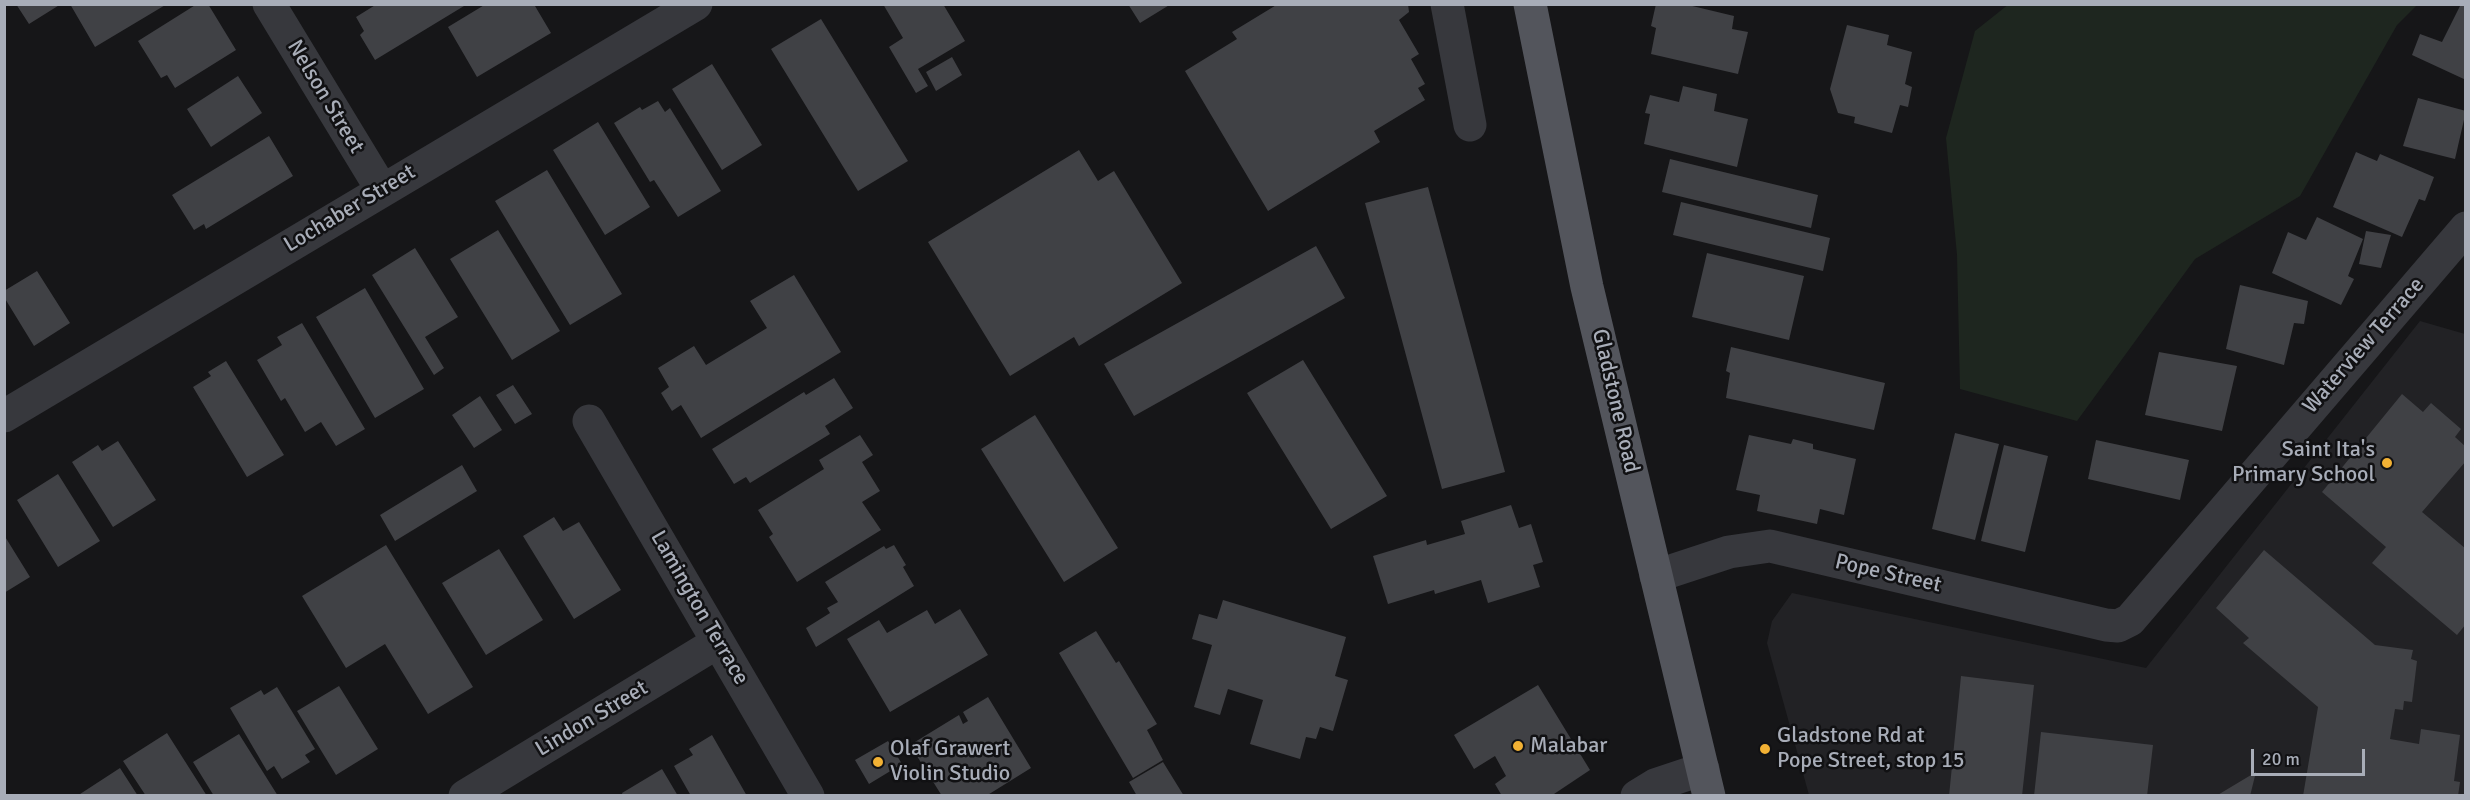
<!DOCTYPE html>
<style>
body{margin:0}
#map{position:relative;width:2470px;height:800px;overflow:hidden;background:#161618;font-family:Signika,sans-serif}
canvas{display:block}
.frame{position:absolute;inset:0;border:6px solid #a8adb8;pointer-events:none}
.scale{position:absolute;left:2251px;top:749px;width:114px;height:27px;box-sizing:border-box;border:3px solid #a8adb8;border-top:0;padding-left:8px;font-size:18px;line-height:21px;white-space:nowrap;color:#a8adb8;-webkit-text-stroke:4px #111113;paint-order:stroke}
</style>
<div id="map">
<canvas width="2470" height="800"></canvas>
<div class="frame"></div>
<div class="scale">20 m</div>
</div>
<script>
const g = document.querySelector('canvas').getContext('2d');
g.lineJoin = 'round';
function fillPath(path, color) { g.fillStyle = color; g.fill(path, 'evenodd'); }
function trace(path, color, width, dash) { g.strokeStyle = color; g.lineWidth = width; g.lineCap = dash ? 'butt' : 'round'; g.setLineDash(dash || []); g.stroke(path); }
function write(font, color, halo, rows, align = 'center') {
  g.font = font + ' Signika,sans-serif'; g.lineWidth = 5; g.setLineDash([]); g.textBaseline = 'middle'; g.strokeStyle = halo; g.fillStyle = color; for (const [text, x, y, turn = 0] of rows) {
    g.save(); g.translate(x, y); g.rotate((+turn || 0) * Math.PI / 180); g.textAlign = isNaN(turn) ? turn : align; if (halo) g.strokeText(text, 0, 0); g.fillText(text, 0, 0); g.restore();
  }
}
const built = new Path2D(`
 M 2420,321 L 2465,334 L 2465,795 L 1809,795 L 1767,643 L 1772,621 L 1792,593 L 2146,668 Z`);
const green = new Path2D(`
 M 2009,4 L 2417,5 L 2397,25 L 2300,196 L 2195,259 L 2077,421 L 1960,389 L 1957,255 L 1946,138 L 1975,31 Z`);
const building = new Path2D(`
 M 16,4 L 61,4 L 29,24 Z
 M 70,4 L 167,4 L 95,47 Z
 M 197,4 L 208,4 L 236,50 L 175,88 L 167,75 L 161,78 L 138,41 Z
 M 377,4 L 462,4 L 464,6 L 375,60 L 360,35 L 364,31 L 356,17 Z
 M 486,4 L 538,4 L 535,6 L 551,33 L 477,77 L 448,27 Z
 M 883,4 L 943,4 L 965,41 L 918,69 L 928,86 L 916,93 L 889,47 L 903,38 Z
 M 1128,4 L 1171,4 L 1140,23 Z
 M 1278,4 L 1408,4 L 1409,12 L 1399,20 L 1419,54 L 1411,59 L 1425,84 L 1418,88 L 1425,100 L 1374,131 L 1380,142 L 1268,211 L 1185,71 L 1237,39 L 1232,32 Z
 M 1656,4 L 1684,4 L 1734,16 L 1732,29 L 1748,32 L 1738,74 L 1651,54 L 1656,28 L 1651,26 Z
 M 2461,4 L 2466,4 L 2466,80 L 2412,55 L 2420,34 L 2442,42 Z
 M 821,19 L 908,161 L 858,191 L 771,49 Z
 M 1847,25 L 1889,35 L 1887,45 L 1912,52 L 1905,84 L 1912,87 L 1908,107 L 1900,105 L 1892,133 L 1854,123 L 1855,117 L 1838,113 L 1830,89 Z
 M 952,57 L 962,75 L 936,91 L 926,72 Z
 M 712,64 L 762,145 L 722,170 L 672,89 Z
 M 238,76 L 262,113 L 211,147 L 187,109 Z
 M 1683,86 L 1717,94 L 1714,111 L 1748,119 L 1737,167 L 1644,144 L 1650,114 L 1645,113 L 1650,95 L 1679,102 Z
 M 2418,98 L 2466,111 L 2455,159 L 2403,146 Z
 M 658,101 L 665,112 L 670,108 L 721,191 L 678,217 L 654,180 L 650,182 L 614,123 L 640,107 L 642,110 Z
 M 598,122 L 650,207 L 605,235 L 553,150 Z
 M 269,136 L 293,176 L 206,229 L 204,224 L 194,230 L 172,195 Z
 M 1079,150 L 1098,181 L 1114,171 L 1182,283 L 1079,346 L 1074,337 L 1010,376 L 928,242 Z
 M 2356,152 L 2377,161 L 2380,154 L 2434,177 L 2425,201 L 2419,199 L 2402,237 L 2333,207 Z
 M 1670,159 L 1818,195 L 1811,228 L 1662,192 Z
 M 547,170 L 622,294 L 570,325 L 495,201 Z
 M 1428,187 L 1505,472 L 1442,489 L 1365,203 Z
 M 1681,202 L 1830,238 L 1823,271 L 1673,235 Z
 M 2317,217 L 2363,239 L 2348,276 L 2354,279 L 2341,305 L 2272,273 L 2288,232 L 2306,240 Z
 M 498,230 L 560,331 L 512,360 L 450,259 Z
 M 2366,231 L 2391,235 L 2381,268 L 2359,264 Z
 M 1316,246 L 1345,298 L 1134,416 L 1104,364 Z
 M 415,248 L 458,317 L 425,337 L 444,368 L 434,375 L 372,275 Z
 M 1707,253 L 1804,276 L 1789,340 L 1692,317 Z
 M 37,271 L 70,323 L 34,346 L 4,297 L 4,291 Z
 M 794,275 L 841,352 L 701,438 L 681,405 L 672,411 L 661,393 L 669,387 L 658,368 L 694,346 L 706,365 L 767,328 L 750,301 Z
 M 2240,285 L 2308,301 L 2304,324 L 2294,323 L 2284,365 L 2226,349 Z
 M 365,288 L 424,389 L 375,418 L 316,317 Z
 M 302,323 L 365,429 L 336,446 L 321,422 L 305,432 L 285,398 L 281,401 L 257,360 L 282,345 L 277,337 Z
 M 1731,347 L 1885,383 L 1874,430 L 1726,398 L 1730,373 L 1726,371 Z
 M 2159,352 L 2237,366 L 2222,431 L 2145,415 Z
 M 1303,360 L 1387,496 L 1331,529 L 1247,393 Z
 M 226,361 L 284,455 L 247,477 L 193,387 L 211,376 L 208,372 Z
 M 834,378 L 853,408 L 825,426 L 830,434 L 750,483 L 746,477 L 734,484 L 712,449 L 804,392 L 806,395 Z
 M 513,385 L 532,414 L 515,424 L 496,395 Z
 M 2402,394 L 2423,412 L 2431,403 L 2461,429 L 2455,437 L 2466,447 L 2466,461 L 2422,512 L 2466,549 L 2466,624 L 2457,635 L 2372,563 L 2386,547 L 2322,492 Z
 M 480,396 L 502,430 L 474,448 L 452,415 Z
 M 1035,415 L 1118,548 L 1064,582 L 981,449 Z
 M 1955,433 L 1999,444 L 1975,540 L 1932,529 Z
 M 860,435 L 873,455 L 862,462 L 880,491 L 862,502 L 881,530 L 797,582 L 769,537 L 773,534 L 758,510 L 824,469 L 819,460 Z
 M 1749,435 L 1791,444 L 1793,439 L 1813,444 L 1813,449 L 1856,459 L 1844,515 L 1820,509 L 1817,524 L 1757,511 L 1760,495 L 1736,490 Z
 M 2096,440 L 2189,460 L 2180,500 L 2088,479 Z
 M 118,441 L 156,500 L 113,527 L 72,462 L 98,445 L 102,451 Z
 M 2004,445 L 2048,456 L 2025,552 L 1981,541 Z
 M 462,465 L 477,491 L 395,541 L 380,515 Z
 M 58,474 L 100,541 L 58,567 L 17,500 Z
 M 1511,505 L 1519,528 L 1531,524 L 1543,562 L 1533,565 L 1540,587 L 1488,603 L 1481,580 L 1435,594 L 1434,590 L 1388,604 L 1373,556 L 1426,540 L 1427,545 L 1465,534 L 1461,521 Z
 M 554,517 L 563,531 L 579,522 L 621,590 L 574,619 L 523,536 Z
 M 4,535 L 30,577 L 4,593 Z
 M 386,545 L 473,687 L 428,714 L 385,644 L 346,668 L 302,596 Z
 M 894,545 L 906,565 L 903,567 L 914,586 L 816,647 L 806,628 L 830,613 L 827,608 L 838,602 L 825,582 L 884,546 L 886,549 Z
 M 499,549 L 543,620 L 486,655 L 442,583 Z
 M 2264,550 L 2375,645 L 2413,650 L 2411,659 L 2417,661 L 2412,702 L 2404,701 L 2403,710 L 2395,709 L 2390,739 L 2419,744 L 2421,729 L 2460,735 L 2454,781 L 2460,782 L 2458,796 L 2303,796 L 2318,707 L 2243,643 L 2249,638 L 2216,608 Z
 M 1223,600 L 1346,637 L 1335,676 L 1348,680 L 1333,731 L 1320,727 L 1316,739 L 1306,737 L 1300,759 L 1250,744 L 1263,700 L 1228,689 L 1220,715 L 1194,707 L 1212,645 L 1192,639 L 1199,614 L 1217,619 Z
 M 960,609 L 988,655 L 890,712 L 847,639 L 879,620 L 887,633 L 927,610 L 935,624 Z
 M 1096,631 L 1116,663 L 1119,661 L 1157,724 L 1147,730 L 1163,760 L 1133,778 L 1059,653 Z
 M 1961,676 L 2034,685 L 2022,796 L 1949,796 Z
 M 1538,685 L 1590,770 L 1551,796 L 1502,796 L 1495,784 L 1506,776 L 1495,756 L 1474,769 L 1454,735 Z
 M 339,686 L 378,749 L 336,775 L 297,711 Z
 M 277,687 L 315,749 L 305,755 L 310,762 L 282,779 L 274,766 L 267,771 L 230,708 L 261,690 L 264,695 Z
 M 988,697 L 1031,768 L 986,796 L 942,796 L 910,745 L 959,715 L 963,724 L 968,721 L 963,712 Z
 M 2041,732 L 2153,745 L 2147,796 L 2034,796 Z
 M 167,733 L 207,796 L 146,796 L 123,761 Z
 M 239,734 L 278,796 L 214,796 L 193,762 Z
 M 712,735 L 747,796 L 691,796 L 674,766 L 693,755 L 689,749 Z
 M 888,741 L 902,764 L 869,784 L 855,760 Z
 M 1163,762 L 1184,796 L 1137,796 L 1129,782 Z
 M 120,768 L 138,796 L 77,796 Z
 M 662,769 L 678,796 L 623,796 L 622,793 Z
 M 2256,772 L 2250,796 L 2216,796 Z`);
const minor = new Path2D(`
 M 269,4 L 382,190
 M 1447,4 L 1470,125
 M 4,416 L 696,4
 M 589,421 L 808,796
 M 1656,576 L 1729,552 L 1770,546 L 2106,625 L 2118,626 L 2130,620 L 2466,228
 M 465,796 L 718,642
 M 1637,796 L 1655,785 L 1703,769`);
const major = new Path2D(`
 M 1530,4 L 1587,287 L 1709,796`);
const markers = [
 [2387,463,6,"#f2b134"],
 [1518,746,6,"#f2b134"],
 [1765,749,6,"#f2b134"],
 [878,762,6,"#f2b134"]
];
const streetNames = [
 ["Nelson Street",325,97,59],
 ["Lochaber Street",350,209,-31],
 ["Waterview Terrace",2364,346,-49],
 ["Gladstone Road",1615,401,77],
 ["Pope Street",1888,574,13],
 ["Lamington Terrace",699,608,60],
 ["Lindon Street",592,719,-31]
];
const poiNames = [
 ["Saint Ita's",2375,450,"right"],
 ["Primary School",2375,475,"right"],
 ["Gladstone Rd at",1777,736],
 ["Pope Street, stop 15",1777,761],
 ["Malabar",1530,746],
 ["Olaf Grawert",890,749],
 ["Violin Studio",890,774]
];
fillPath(built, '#222225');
fillPath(green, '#1e261f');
fillPath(building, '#404145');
trace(minor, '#37383d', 33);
trace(major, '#53555c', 33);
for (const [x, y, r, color] of markers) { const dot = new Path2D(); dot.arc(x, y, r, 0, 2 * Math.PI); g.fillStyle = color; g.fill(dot); trace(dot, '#111113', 2); }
write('22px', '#a8adb8', '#111113', streetNames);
write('22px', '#a8adb8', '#111113', poiNames, 'left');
</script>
